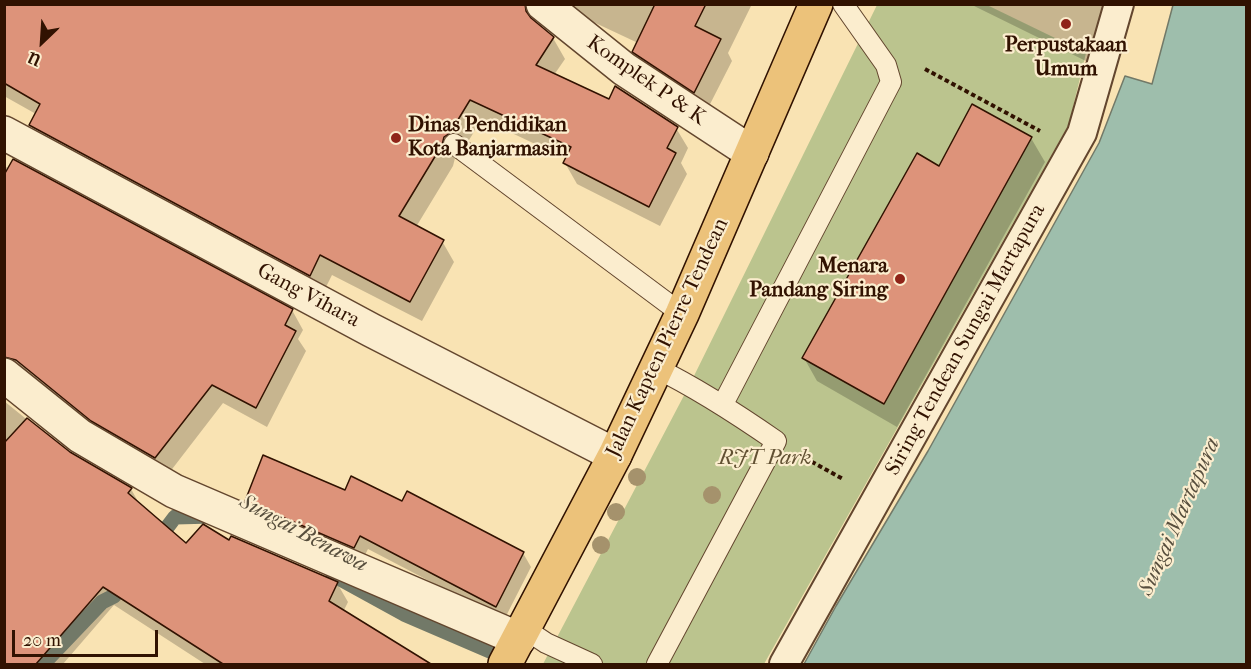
<!DOCTYPE html>
<style>
body{margin:0}
#map{position:relative;width:1251px;height:669px;overflow:hidden;background:#f9e3b3;font-family:"IM FELL French Canon",serif}
canvas{display:block}
.frame{position:absolute;inset:0;border:6px solid #311201;pointer-events:none}
.north{position:absolute;left:12px;top:12px;width:60px;height:60px;-webkit-text-stroke:4px #fbedce;paint-order:stroke;rotate:205deg;font-size:16px;font-weight:700;line-height:24px;text-align:center;color:#311201}
.north::after{content:'';display:block;margin:auto;width:21px;height:27px;background:#311201;clip-path:polygon(50% 0,100% 100%,50% 72%,0 100%)}
.scale{position:absolute;left:12px;top:630px;width:146px;height:27px;box-sizing:border-box;border:3px solid #311201;border-top:0;padding-left:8px;font-size:18px;line-height:21px;white-space:nowrap;color:#311201;-webkit-text-stroke:4px #fbedce;paint-order:stroke}
</style>
<div id="map">
<canvas width="1251" height="669"></canvas>
<div class="frame"></div>
<div class="north">U</div>
<div class="scale">20 m</div>
</div>
<script>
const g = document.querySelector('canvas').getContext('2d');
g.lineJoin = 'round';
function fillPath(path, color) { g.fillStyle = color; g.fill(path, 'evenodd'); }
function trace(path, color, width, dash) { g.strokeStyle = color; g.lineWidth = width; g.lineCap = dash ? 'butt' : 'round'; g.setLineDash(dash || []); g.stroke(path); }
function write(font, color, halo, rows, align = 'center') {
  g.font = font + ' "IM FELL French Canon",serif'; g.lineWidth = 4.5; g.setLineDash([]); g.textBaseline = 'middle'; g.strokeStyle = halo; g.fillStyle = color; for (const [text, x, y, turn = 0] of rows) {
    g.save(); g.translate(x, y); g.rotate((+turn || 0) * Math.PI / 180); g.textAlign = isNaN(turn) ? turn : align; if (halo) g.strokeText(text, 0, 0); g.fillText(text, 0, 0); g.restore();
  }
}
const green = new Path2D(`
 M 877,5 L 987,5 L 1086,53 L 1069,124 L 764,664 L 543,664 L 690,384 ZM 917,154 L 998,199 L 884,404 Z`);
const water = new Path2D(`
 M 1173,5 L 1246,5 L 1246,664 L 804,664 L 836,606 L 928,451 L 1099,143 L 1125,76 L 1152,84 Z`);
const shadow = new Path2D(`
 M 4,4 L 752,4 L 728,53 L 732,61 L 706,112 L 646,72 L 634,51 L 638,43 L 589,20 L 586,24 L 539,13 L 535,24 L 553,38 L 565,59 L 554,75 L 610,101 L 676,128 L 688,148 L 681,163 L 687,174 L 660,226 L 577,184 L 565,163 L 567,159 L 482,119 L 461,153 L 455,158 L 453,166 L 416,227 L 442,241 L 454,262 L 422,321 L 332,275 L 322,295 L 43,146 L 31,125 L 36,114 L 4,96 Z
 M 970,4 L 1123,4 L 1094,65 Z
 M 1031,138 L 1045,162 L 897,427 L 817,381 L 804,358 L 940,168 Z
 M 4,166 L 292,310 L 303,330 L 298,339 L 306,351 L 267,427 L 223,403 L 166,477 L 4,380 Z
 M 4,401 L 67,452 L 131,489 L 140,505 L 186,545 L 230,543 L 337,583 L 348,602 L 343,612 L 429,664 L 205,664 L 114,605 L 63,664 L 4,664 Z
 M 346,491 L 403,503 L 523,553 L 531,567 L 504,620 L 368,549 L 362,561 L 254,515 L 247,501 Z`);
const stream = new Path2D(`
 M 156,542 L 175,517 L 213,516
 M 333,575 L 404,614 L 511,660
 M 43,664 L 102,602 L 114,596 L 126,580`);
const building = new Path2D(`
 M 4,4 L 525,4 L 526,11 L 531,18 L 554,37 L 536,65 L 609,99 L 615,86 L 678,127 L 667,148 L 676,153 L 649,207 L 563,163 L 571,147 L 470,100 L 450,133 L 444,137 L 442,145 L 399,216 L 444,240 L 410,302 L 320,255 L 310,276 L 29,125 L 40,104 L 4,83 Z
 M 655,4 L 706,4 L 695,26 L 721,39 L 694,93 L 632,52 Z
 M 972,104 L 1032,137 L 884,404 L 802,358 L 917,153 L 939,166 Z
 M 13,159 L 293,309 L 285,325 L 296,331 L 256,408 L 212,385 L 155,458 L 91,421 L 16,360 L 4,357 L 4,175 Z
 M 27,418 L 70,452 L 132,488 L 128,493 L 186,543 L 203,524 L 229,540 L 231,536 L 338,582 L 329,601 L 431,664 L 223,664 L 103,587 L 36,664 L 4,664 L 4,443 Z
 M 263,455 L 345,490 L 351,476 L 402,501 L 407,491 L 524,552 L 496,607 L 360,536 L 354,548 L 245,501 Z`);
const path = new Path2D(`
 M 925,69 L 1040,131
 M 805,458 L 843,479`);
const service = new Path2D(`
 M 454,144 L 682,314
 M 656,368 C 699,389 737,414 776,441 L 657,664
 M 723,404 L 891,82 L 886,65 L 843,4
 M 525,629 L 546,643 L 592,664`);
const pedestrian = new Path2D(`
 M 784,664 L 1082,133 L 1119,4`);
const minor = new Path2D(`
 M 543,4 L 624,69 L 752,153
 M 4,133 L 371,330 L 615,455
 M 4,375 L 80,436 L 174,491 L 519,639`);
const primary = new Path2D(`
 M 505,664 L 615,455 L 682,314 L 816,4`);
const trees = [
 [637,477],
 [712,495],
 [616,512],
 [601,545]
];
const markers = [
 [1066,24,6,"#8f2418"],
 [396,138,6,"#8f2418"],
 [900,279,6,"#8f2418"]
];
const poiNames = [
 ["Perpustakaan",1066,46],
 ["Umum",1066,70],
 ["Dinas Pendidikan",408,126,"left"],
 ["Kota Banjarmasin",408,150,"left"],
 ["Menara",888,267,"right"],
 ["Pandang Siring",888,291,"right"]
];
const streetNames = [
 ["Komplek P & K",646,81,35],
 ["Gang Vihara",308,296,28],
 ["Jalan Kapten Pierre Tendean",668,338,-65],
 ["Siring Tendean Sungai Martapura",966,340,-61]
];
const parkNames = [
 ["RJT Park",765,459]
];
const waterNames = [
 ["Sungai Martapura",1180,517,-66],
 ["Sungai Benawa",303,534,28]
];
fillPath(green, '#bbc48e');
fillPath(water, '#9ebeac');
trace(water, '#727968', 1.5);
fillPath(shadow, '#0003');
trace(stream, '#727968', 15);
fillPath(building, '#dd937a');
trace(building, '#311201', 1.5);
trace(service, '#63462e', 22);
trace(pedestrian, '#63462e', 32);
trace(minor, '#63462e', 36);
trace(primary, '#311201', 36);
trace(path, '#311201', 4, [4.5, 3]);
trace(service, '#fbedce', 20);
trace(pedestrian, '#fbedce', 28);
trace(minor, '#fbedce', 33);
trace(primary, '#ecc27a', 33);
g.fillStyle = '#a5926c';
for (const [x, y] of trees) { g.beginPath(); g.arc(x, y, 9, 0, 2 * Math.PI); g.fill(); }
for (const [x, y, r, color] of markers) { const dot = new Path2D(); dot.arc(x, y, r, 0, 2 * Math.PI); g.fillStyle = color; g.fill(dot); trace(dot, '#fbedce', 2); }
write('bold 21px', '#311201', '#fbedce', poiNames);
write('21px', '#311201', '#fbedce', streetNames);
write('italic 21px', '#615032', '#fbedce', parkNames);
write('italic 22px', '#574e3d', '#fbedce', waterNames);
</script>
